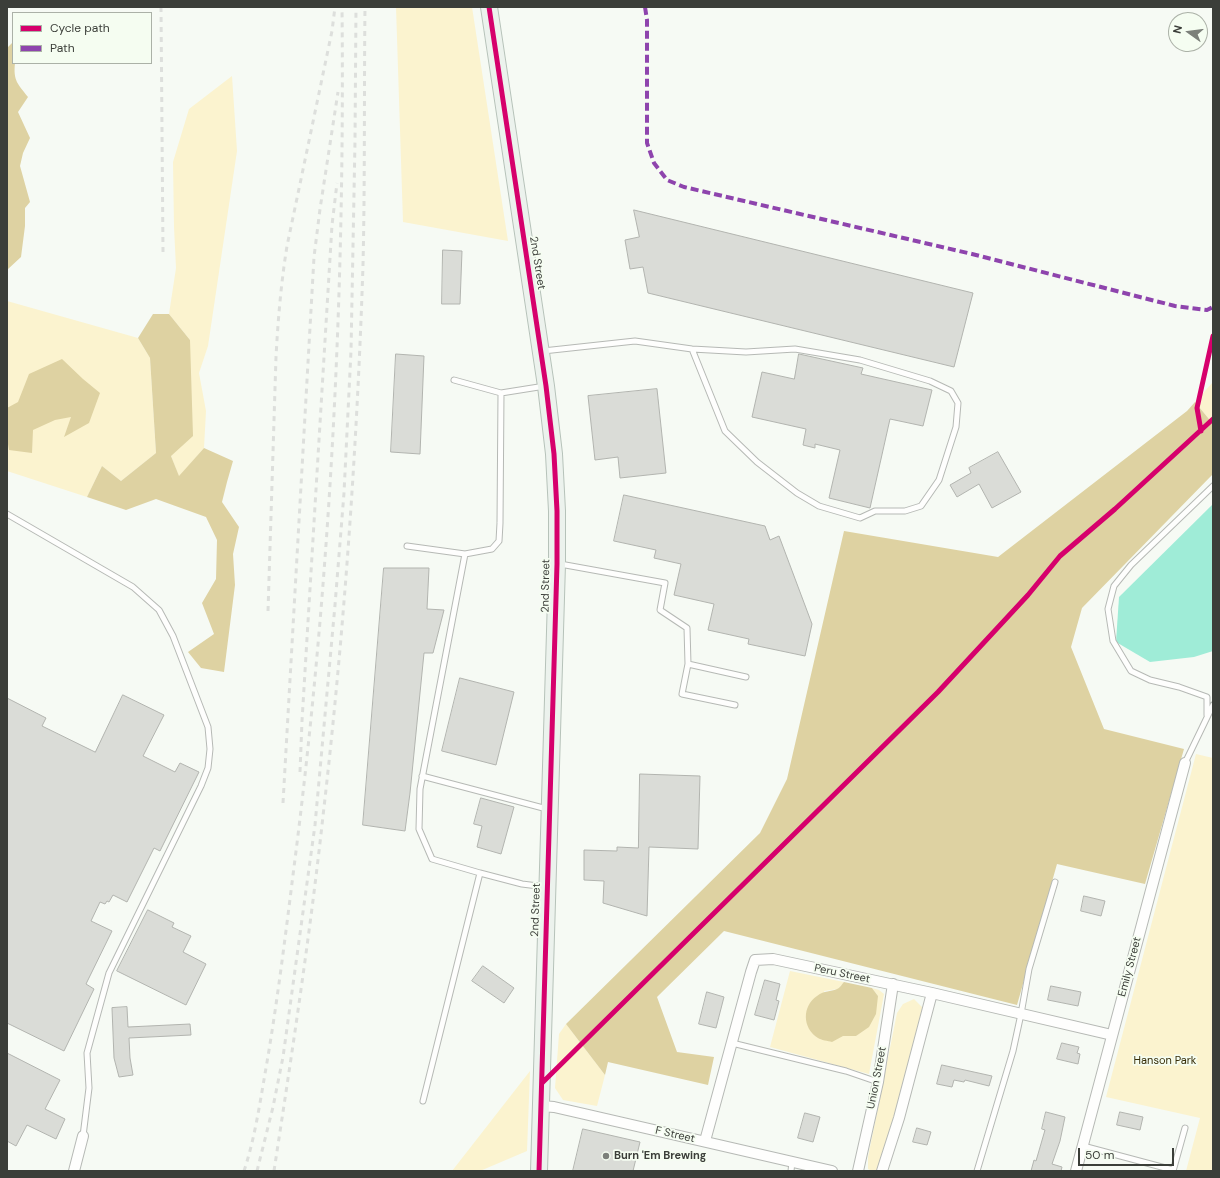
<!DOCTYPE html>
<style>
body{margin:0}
#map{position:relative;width:1220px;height:1178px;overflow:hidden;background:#f6faf4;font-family:"DM Sans",sans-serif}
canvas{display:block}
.frame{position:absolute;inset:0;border:8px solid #3b3e39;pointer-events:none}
.legend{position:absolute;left:12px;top:12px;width:140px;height:52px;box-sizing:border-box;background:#f5fdf1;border:1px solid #abb1a7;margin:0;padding:5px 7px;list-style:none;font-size:12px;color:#3b3e39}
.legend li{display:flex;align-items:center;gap:8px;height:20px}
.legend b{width:20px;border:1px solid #abb1a7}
.north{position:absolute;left:1168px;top:12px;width:40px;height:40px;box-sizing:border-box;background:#f5fdf1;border:1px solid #abb1a7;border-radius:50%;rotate:284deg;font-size:11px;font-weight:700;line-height:16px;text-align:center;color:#3b3e39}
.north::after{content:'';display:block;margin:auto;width:14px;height:18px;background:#7c807a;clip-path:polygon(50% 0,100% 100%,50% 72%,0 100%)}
.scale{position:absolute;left:1078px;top:1148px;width:96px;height:18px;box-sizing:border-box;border:2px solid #3b3e39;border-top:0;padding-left:5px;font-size:12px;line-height:14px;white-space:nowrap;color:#3b3e39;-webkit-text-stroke:3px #f5fdf1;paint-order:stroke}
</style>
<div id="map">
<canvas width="1220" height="1178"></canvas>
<div class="frame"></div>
<ul class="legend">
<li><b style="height:5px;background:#d6006c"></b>Cycle path</li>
<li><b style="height:5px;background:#8e44ad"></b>Path</li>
</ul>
<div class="north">N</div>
<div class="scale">50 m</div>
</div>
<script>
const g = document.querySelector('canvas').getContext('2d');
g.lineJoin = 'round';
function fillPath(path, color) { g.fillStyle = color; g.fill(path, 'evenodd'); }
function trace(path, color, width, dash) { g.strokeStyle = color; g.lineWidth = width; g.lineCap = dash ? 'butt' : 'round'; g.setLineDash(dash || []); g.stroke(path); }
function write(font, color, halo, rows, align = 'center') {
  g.font = font + ' "DM Sans",sans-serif'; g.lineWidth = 3.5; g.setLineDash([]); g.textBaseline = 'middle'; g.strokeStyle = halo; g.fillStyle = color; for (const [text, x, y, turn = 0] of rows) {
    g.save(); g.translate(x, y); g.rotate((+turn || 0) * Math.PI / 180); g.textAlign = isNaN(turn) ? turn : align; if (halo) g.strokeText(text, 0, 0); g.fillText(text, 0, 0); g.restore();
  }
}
const green = new Path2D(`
 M 396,7 L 472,7 L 508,241 L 403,222 Z
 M 232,76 L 237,151 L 208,346 L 199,373 L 206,411 L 204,448 L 179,477 L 171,456 L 189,367 L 190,340 L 169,314 L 176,268 L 174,227 L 173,162 L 189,109 Z
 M 7,301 L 138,338 L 150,358 L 156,453 L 121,481 L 102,466 L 87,497 L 7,471 Z
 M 1213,382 L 1213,424 L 1195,402 Z
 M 1196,754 L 1213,758 L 1213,1171 L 1186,1171 L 1200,1118 L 1106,1097 Z
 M 790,971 L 844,982 L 838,989 L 824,991 L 843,1036 L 856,1036 L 878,996 L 872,988 L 879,990 L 884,994 L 869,1074 L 770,1047 Z
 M 914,999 L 923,1008 L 920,1027 L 884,1151 L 877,1170 L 872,1171 L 868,1169 L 868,1157 L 897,1013 L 903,1004 Z
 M 566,1024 L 605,1075 L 597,1106 L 563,1100 L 555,1088 L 559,1034 Z
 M 530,1071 L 527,1151 L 480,1171 L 452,1171 Z`);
const forest = new Path2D(`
 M 13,42 L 13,63 L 15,63 C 13,81 18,84 28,97 L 18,112 L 30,138 L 23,153 L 20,166 L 30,202 L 25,208 L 25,226 L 21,257 L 7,270 L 7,48 Z
 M 153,314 L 169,314 L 190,340 L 193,436 L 171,456 L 179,476 L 204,448 L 233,461 L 227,482 L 222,502 L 239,527 L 233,554 L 235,585 L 224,672 L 201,668 L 188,652 L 214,634 L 202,603 L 216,579 L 217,540 L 206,517 L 156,499 L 126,510 L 87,497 L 102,466 L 121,481 L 156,453 L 150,358 L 138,338 Z
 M 62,359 L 83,379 L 100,393 L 89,423 L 64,437 L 71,417 L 55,420 L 33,430 L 32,453 L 9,450 L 7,438 L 7,408 L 18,402 L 29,374 Z
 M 1195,402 L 1213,424 L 1213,474 L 1082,608 L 1071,647 L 1104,729 L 1184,749 L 1145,884 L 1057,864 L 1017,1005 L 724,931 L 657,997 L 677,1052 L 714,1057 L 708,1085 L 608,1062 L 605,1075 L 566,1024 L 760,833 L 787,779 L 844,531 L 998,557 L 1187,411 Z
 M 844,982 L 872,988 L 878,996 L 876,1014 L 869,1027 L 856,1036 L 843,1036 L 832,1042 C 828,1041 821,1040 818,1038 C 802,1028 802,1006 817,996 C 825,990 830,992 837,989 C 840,988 842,984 844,982 Z`);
const water = new Path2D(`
 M 1213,504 L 1213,651 L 1194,657 L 1150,662 L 1116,642 L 1119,597 Z`);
const building = new Path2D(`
 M 634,210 L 973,293 L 954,367 L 648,293 L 643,267 L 630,269 L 625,240 L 639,237 Z
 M 443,250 L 462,251 L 460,304 L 442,304 Z
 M 396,354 L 424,356 L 420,454 L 391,452 Z
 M 799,354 L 863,368 L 861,374 L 932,390 L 923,426 L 890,419 L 870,508 L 829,498 L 840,450 L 815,444 L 815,448 L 803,445 L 806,429 L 752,417 L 762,372 L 794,379 Z
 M 657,389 L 666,473 L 620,478 L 618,457 L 595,460 L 588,396 Z
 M 998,452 L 1021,492 L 992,508 L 979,484 L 957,497 L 950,485 L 971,473 L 969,468 Z
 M 624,495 L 765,526 L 770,540 L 779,536 L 812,624 L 805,656 L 748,644 L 749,639 L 708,630 L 714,604 L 674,595 L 681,564 L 654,558 L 656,550 L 614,541 Z
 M 384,568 L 429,568 L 427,609 L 444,610 L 433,653 L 424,653 L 410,793 L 405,831 L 363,825 Z
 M 460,678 L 514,692 L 496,765 L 442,751 Z
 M 123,695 L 164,715 L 143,756 L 175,772 L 180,763 L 199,772 L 160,851 L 154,848 L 127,902 L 113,895 L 109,902 L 107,901 L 105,904 L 100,902 L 91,921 L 112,931 L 86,984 L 94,989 L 64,1051 L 7,1023 L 7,698 L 46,718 L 42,726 L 95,752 Z
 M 640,774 L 700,776 L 698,849 L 649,847 L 647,916 L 603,903 L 604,881 L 584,880 L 584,850 L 617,851 L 617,847 L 638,848 Z
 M 481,798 L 514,807 L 501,854 L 477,847 L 482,826 L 474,824 Z
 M 1084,896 L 1105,901 L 1101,916 L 1081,911 Z
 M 148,910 L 174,923 L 172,927 L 191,936 L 183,952 L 206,964 L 186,1005 L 117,971 Z
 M 483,966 L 514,988 L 504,1003 L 472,981 Z
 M 765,980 L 780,984 L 776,1000 L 779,1001 L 774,1020 L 755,1015 Z
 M 1051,986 L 1081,992 L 1078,1006 L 1048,1000 Z
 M 707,992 L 724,997 L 716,1028 L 699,1024 Z
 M 127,1007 L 128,1027 L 190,1024 L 191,1035 L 129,1038 L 130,1058 L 133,1075 L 119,1077 L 114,1058 L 112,1008 Z
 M 1062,1043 L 1079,1047 L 1077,1053 L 1080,1054 L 1078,1064 L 1057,1059 Z
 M 7,1053 L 60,1080 L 45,1109 L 65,1119 L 56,1139 L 27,1125 L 16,1146 L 7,1141 Z
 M 942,1065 L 992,1076 L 989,1086 L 965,1080 L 964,1082 L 954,1080 L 952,1087 L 937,1084 Z
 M 1046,1112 L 1065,1117 L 1060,1141 L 1052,1164 L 1062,1167 L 1061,1171 L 1031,1171 L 1034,1160 L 1036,1161 L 1045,1130 L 1042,1129 Z
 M 1120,1112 L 1143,1117 L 1140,1130 L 1117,1125 Z
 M 805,1113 L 820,1117 L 813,1142 L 798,1138 Z
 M 917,1128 L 931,1132 L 927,1145 L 913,1142 Z
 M 583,1129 L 640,1142 L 633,1171 L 573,1171 Z`);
const service = new Path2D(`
 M 543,351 L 635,341 L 692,349 L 746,352 L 795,349 L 860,360 L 930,381 L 951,391 L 958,403 L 956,427 L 939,480 L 921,506 L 905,511 L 875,511 L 860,518 L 819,506 L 797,493 L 757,462 L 725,431 L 692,349
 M 454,380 L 501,393 L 545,386
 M 7,514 L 133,587 L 159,610 L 173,636 L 208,727 L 210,749 L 208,768 L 201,786 L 109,973 L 87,1053 L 89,1088 L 83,1136
 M 407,546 L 465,554 L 420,789 L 419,829 L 432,859 L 480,873
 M 465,554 L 492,549 L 499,541 L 500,523 L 501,393
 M 560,564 L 665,583 L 660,610 L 687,628 L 688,664 L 746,677
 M 688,664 L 682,694 L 735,705
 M 1207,715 L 1207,697 L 1179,687 L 1150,680 L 1131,671 L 1113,641 L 1108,609 L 1114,586 L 1131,565 L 1213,486
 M 1185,763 L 1213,705
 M 422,776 L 547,809
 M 732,1043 L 846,1071 L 878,1082
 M 423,1101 L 480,873 L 522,884 L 546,887
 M 1083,1146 L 1173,1170
 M 791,1171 L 792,1162
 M 977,1171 L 1013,1051 L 1021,1014 L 1029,969 L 1055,882
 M 1173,1171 L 1185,1128`);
const minor = new Path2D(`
 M 541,1106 L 554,1107 L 832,1171
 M 705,1141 L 751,972 L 755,960 L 773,959 L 932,993 L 1112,1035
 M 74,1171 L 83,1136
 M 858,1171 L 878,1082 L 893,984
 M 882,1171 L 899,1118 L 932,993
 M 1076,1171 L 1185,763`);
const primary = new Path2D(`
 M 489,7 L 546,386 L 554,454 L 557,511 L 557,564 L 539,1171`);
const rail = new Path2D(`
 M 161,7 L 163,252
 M 268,611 L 276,357 C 278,320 281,283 287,246 L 332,31 L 335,7
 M 300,772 L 302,721 L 332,225 L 337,183
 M 283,803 L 314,257 L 320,209 L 338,92
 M 244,1171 C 255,1138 260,1102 266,1068 C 277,1004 285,939 293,875 C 330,588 345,297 342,7
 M 257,1171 L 273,1107 L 283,1057 L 315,825 L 335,605 L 344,493 L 351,351 L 355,141 L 356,7
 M 274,1171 C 292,1053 310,935 323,816 C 344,634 357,449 363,265 C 365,179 364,93 365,7`);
const quiet = new Path2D(`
 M 645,7 L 647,20 L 647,143 L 654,163 L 667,180 L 684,187 L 972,254 L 1175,306 L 1207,310 L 1213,307`);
const cycleway = new Path2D(`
 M 489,7 L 546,386 L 554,454 L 557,511 L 557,564 L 539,1171
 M 1201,431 L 1197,408 L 1213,336
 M 542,1083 L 938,692 L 1028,595 L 1060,556 L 1115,509 L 1213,419`);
const markers = [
 [606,1156,4,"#7c807a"]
];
const streetNames = [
 ["2nd Street",537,263,81],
 ["2nd Street",546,586,-89],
 ["2nd Street",536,910,-88],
 ["Emily Street",1130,967,-75],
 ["Peru Street",842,974,12],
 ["Union Street",877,1078,-79],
 ["F Street",675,1135,13]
];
const parkNames = [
 ["Hanson Park",1165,1061]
];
const poiNames = [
 ["Burn 'Em Brewing",614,1156]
];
fillPath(green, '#fbf3cf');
fillPath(forest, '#ded2a2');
fillPath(water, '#9fecd7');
fillPath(building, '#dadcd7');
trace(building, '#b2b4af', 1);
trace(service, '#b6b9b5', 7);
trace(minor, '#b6b9b5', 12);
trace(primary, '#b6c2b9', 18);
trace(service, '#fefefd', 5);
trace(minor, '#fefefd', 10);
trace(primary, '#ecf2ed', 16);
trace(rail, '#dddfdc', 3, [5, 5]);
trace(quiet, '#8e44ad', 4, [8, 4]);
trace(cycleway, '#d6006c', 5);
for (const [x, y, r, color] of markers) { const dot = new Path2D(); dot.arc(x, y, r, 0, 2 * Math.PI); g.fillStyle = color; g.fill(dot); trace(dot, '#f5fdf1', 1.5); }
write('11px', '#3b3e39', '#f5fdf1', streetNames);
write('11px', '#372d07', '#f5fdf1', parkNames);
write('bold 11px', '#3b3e39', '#f5fdf1', poiNames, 'left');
</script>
